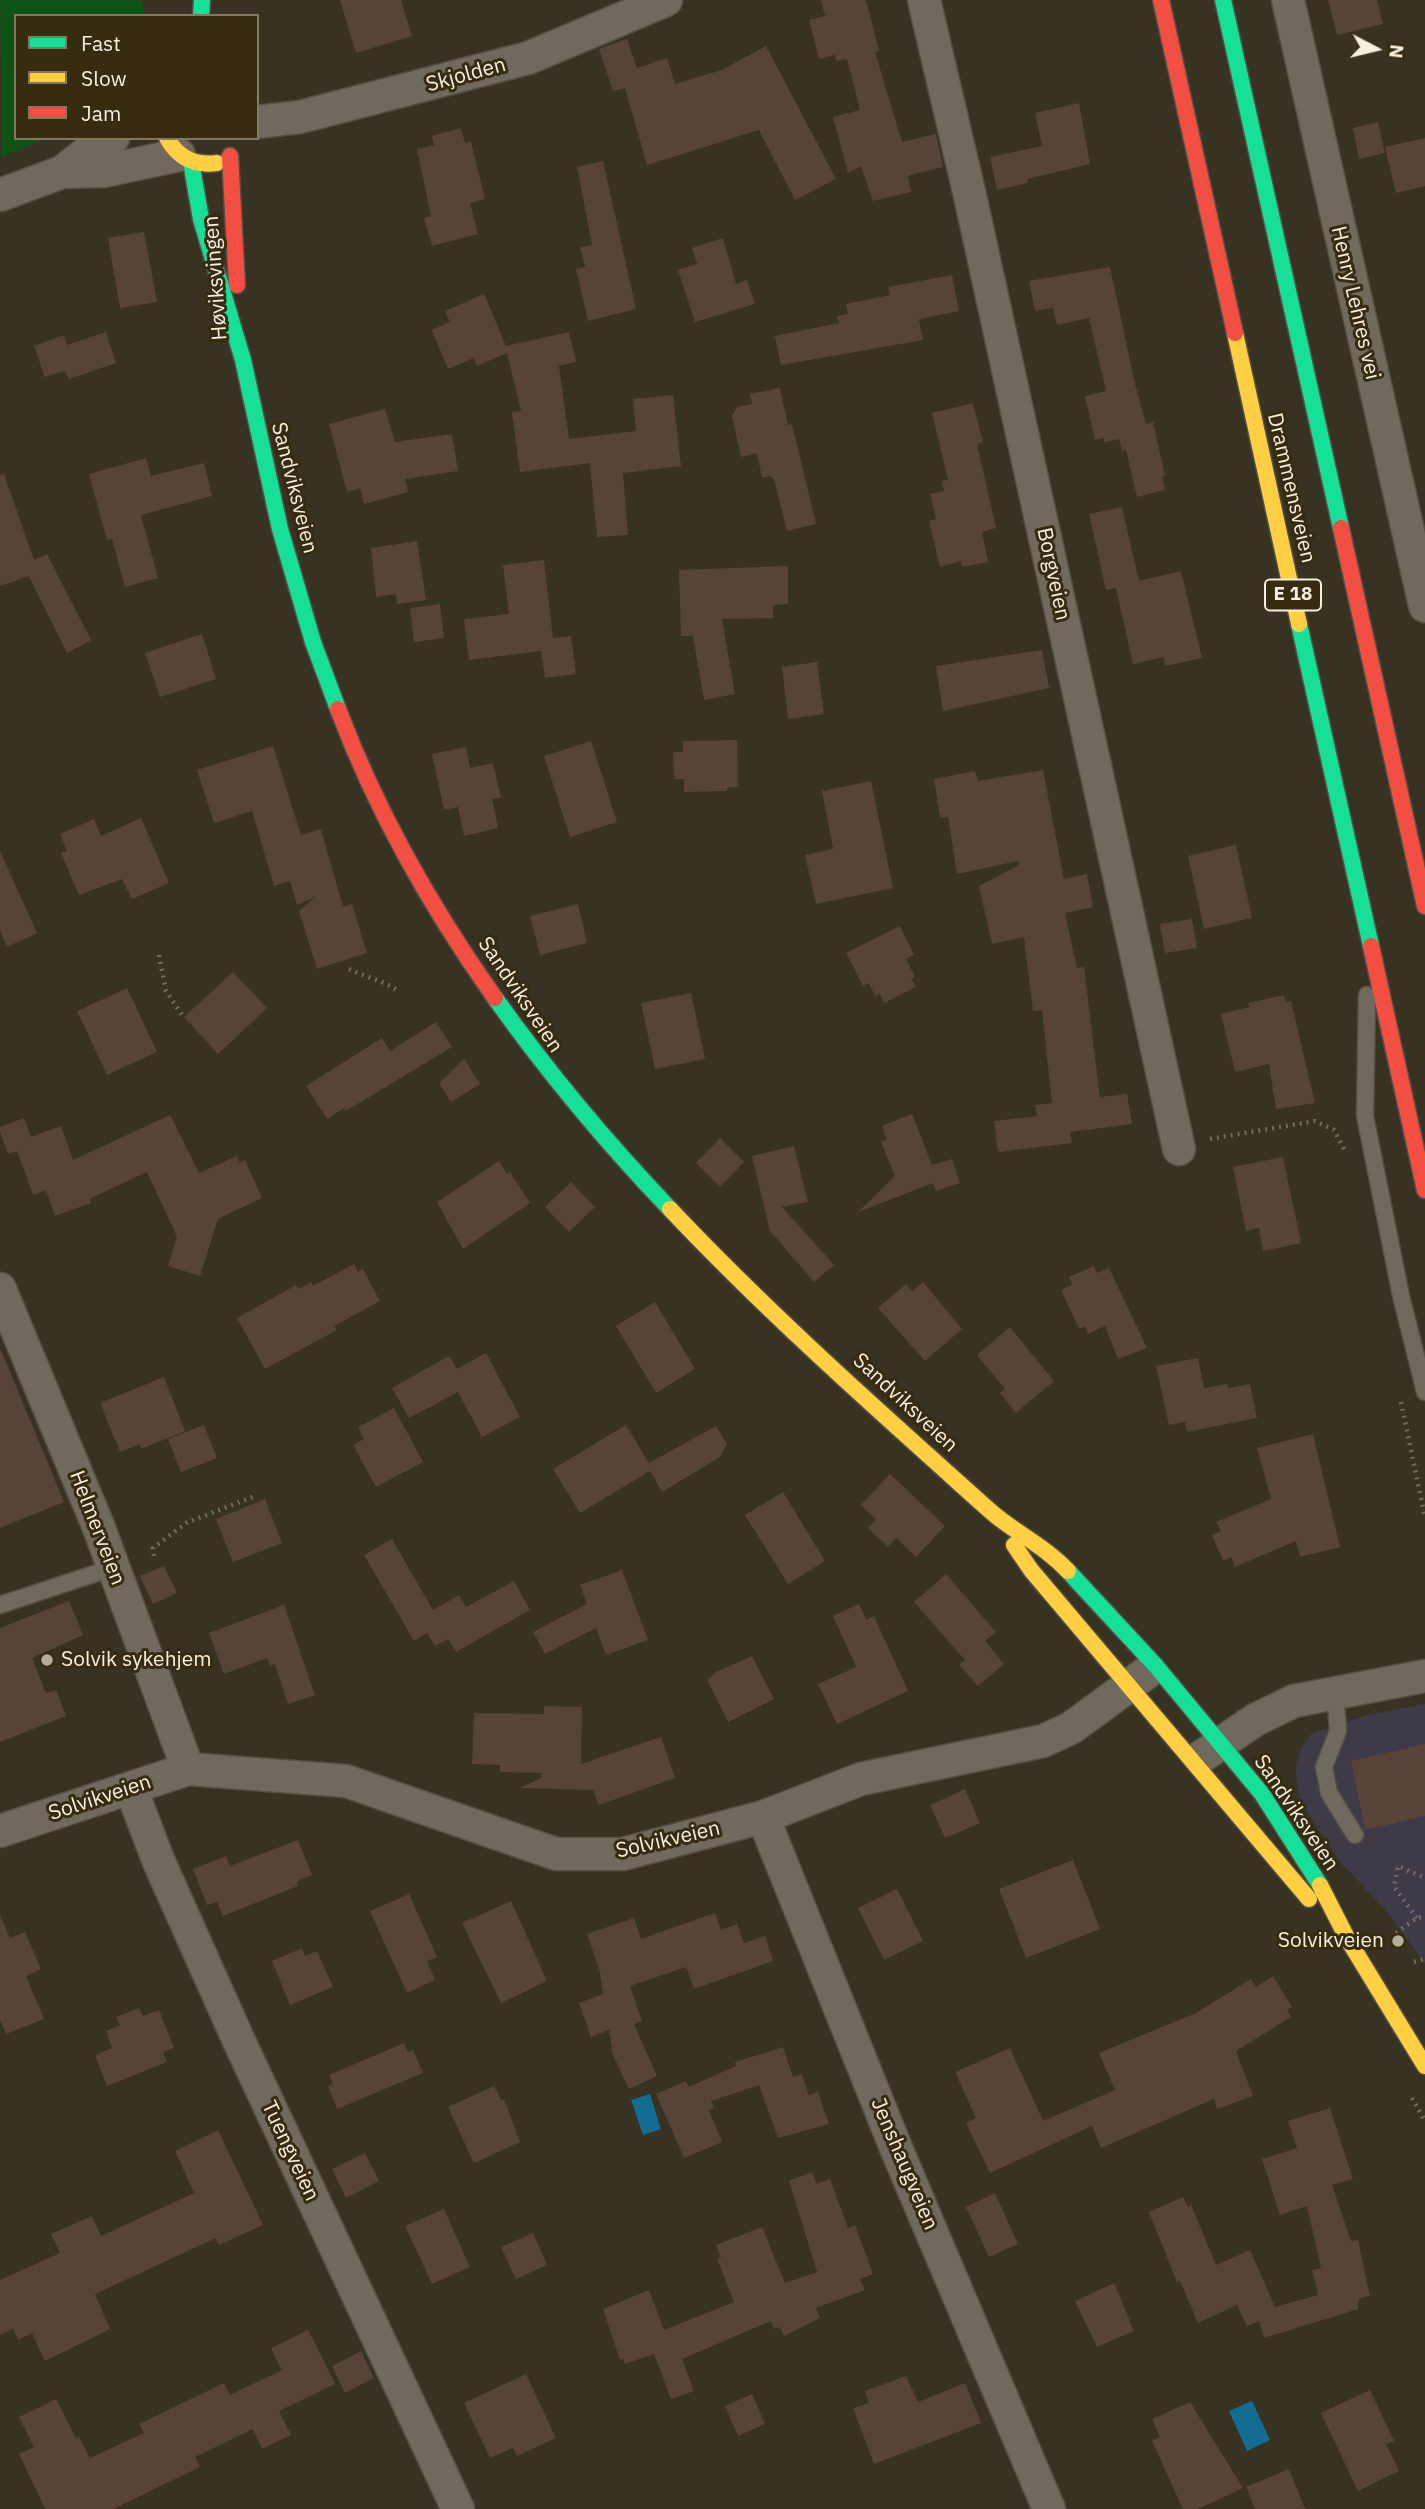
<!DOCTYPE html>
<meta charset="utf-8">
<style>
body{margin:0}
#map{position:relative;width:1425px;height:2509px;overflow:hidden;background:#383223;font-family:"IBM Plex Sans",sans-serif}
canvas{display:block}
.legend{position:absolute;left:14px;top:14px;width:245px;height:126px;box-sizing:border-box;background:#372b10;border:2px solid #837963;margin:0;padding:9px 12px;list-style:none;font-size:21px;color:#f6eedf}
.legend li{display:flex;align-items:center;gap:14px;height:35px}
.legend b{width:35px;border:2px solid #837963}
.north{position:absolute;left:1341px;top:14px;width:70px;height:70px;-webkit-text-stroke:5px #372b10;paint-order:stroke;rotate:97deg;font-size:19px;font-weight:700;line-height:28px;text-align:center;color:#f6eedf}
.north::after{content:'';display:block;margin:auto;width:24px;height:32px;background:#f6eedf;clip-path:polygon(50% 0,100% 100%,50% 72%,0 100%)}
</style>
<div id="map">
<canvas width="1425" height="2509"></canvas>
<ul class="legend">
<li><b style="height:9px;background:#16e098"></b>Fast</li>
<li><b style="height:9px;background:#ffcf43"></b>Slow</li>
<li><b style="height:9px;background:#f24e42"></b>Jam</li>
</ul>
<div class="north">N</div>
</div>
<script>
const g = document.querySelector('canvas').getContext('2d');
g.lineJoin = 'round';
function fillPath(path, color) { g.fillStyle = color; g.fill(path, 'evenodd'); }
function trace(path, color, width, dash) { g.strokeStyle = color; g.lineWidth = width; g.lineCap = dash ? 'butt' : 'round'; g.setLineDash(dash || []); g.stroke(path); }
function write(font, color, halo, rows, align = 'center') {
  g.font = font + ' "IBM Plex Sans",sans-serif'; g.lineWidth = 6; g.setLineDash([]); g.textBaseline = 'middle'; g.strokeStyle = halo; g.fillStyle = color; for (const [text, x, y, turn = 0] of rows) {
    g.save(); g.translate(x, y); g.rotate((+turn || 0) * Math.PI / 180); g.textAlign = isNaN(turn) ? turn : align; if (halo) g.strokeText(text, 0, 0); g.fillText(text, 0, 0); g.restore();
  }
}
const commercial = new Path2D(`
 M 1425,1704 L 1425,1964 L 1386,1910 L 1342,1864 L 1318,1829 L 1300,1801 L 1295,1768 L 1301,1748 L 1311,1734 L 1367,1715 Z`);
const green = new Path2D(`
 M 0,0 L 142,0 L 144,16 L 16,16 L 16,138 L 46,138 L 2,157 Z`);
const water = new Path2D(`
 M 650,2094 L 661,2129 L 643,2135 L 631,2100 Z
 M 1252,2401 L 1270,2440 L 1247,2451 L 1229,2411 Z`);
const building = new Path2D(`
 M 340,0 L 401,0 L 412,36 L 356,53 Z
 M 821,0 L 866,0 L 879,51 L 875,52 L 902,142 L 936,134 L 943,167 L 910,175 L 908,177 L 911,192 L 873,201 L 861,166 L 848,173 L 833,117 L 860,110 L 847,59 L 836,61 L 835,55 L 819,59 L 809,20 L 825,16 Z
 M 1328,0 L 1377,0 L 1383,24 L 1337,35 Z
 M 627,39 L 637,68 L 667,58 L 675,84 L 722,70 L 766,46 L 836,179 L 795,200 L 759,130 L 647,165 L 625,88 L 613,91 L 599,49 Z
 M 1079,103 L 1090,164 L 1027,179 L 1028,183 L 997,190 L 990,157 L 1042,146 L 1035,113 Z
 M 1378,122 L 1385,153 L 1359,159 L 1353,128 Z
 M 461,128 L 465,143 L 471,142 L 485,199 L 470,203 L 478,234 L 432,246 L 424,218 L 431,216 L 417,149 L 434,145 L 432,136 Z
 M 1425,138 L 1425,186 L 1396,193 L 1385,147 Z
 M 603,161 L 636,309 L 588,321 L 576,269 L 585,267 L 580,247 L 592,245 L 577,167 Z
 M 144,232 L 157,302 L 120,308 L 108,238 Z
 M 723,238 L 736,284 L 747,280 L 755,304 L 695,322 L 678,270 L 697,264 L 692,248 Z
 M 1110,267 L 1135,384 L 1146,424 L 1153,422 L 1165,475 L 1162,476 L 1165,490 L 1137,497 L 1126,450 L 1122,451 L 1119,439 L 1105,442 L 1103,438 L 1095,440 L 1085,396 L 1106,391 L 1089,318 L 1057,325 L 1053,308 L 1035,311 L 1029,281 Z
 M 952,275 L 959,311 L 919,319 L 923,340 L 781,365 L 775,336 L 839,323 L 837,316 L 848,314 L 846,304 L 890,295 L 888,287 Z
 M 484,294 L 506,346 L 569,332 L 576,362 L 559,366 L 569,439 L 636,431 L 633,399 L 673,395 L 681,466 L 623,473 L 628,535 L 597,537 L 590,463 L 520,472 L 512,412 L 521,411 L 507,353 L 477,366 L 474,358 L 448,369 L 432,330 L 450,322 L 445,311 Z
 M 106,332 L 116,363 L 69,379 L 65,371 L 45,377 L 34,346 L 64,335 L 67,345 Z
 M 780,388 L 788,425 L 792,424 L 816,524 L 787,531 L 774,479 L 770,476 L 762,478 L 757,453 L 741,457 L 732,416 L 737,407 L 752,404 L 750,394 Z
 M 973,403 L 983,442 L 977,444 L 996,528 L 982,532 L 988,562 L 962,567 L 961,561 L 940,567 L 929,521 L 936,519 L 930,494 L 944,491 L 942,481 L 948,480 L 932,413 Z
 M 385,409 L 395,442 L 452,434 L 458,471 L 405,479 L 408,492 L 364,504 L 360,488 L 347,492 L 329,424 Z
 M 146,458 L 151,476 L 204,463 L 212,496 L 141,515 L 158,578 L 125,587 L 112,539 L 107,540 L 89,474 Z
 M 4,474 L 34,560 L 47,554 L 91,640 L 67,653 L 29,576 L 0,586 L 0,475 Z
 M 1122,507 L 1139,581 L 1181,571 L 1202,658 L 1165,666 L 1164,657 L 1133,664 L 1116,588 L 1106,590 L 1089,514 Z
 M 417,541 L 426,600 L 397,604 L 396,594 L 376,597 L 371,548 Z
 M 544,560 L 553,638 L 571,636 L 576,674 L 545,678 L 541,651 L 469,660 L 464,619 L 509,614 L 503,565 Z
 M 788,566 L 788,604 L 773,605 L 773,618 L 722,619 L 735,694 L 704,700 L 693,636 L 681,636 L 679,570 Z
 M 440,604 L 444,638 L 414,642 L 410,608 Z
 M 202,634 L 216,679 L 160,697 L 145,653 Z
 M 1042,650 L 1049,688 L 943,711 L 936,666 Z
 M 817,662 L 824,714 L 788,719 L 782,667 Z
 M 737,740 L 738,787 L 727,788 L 727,791 L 684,792 L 684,779 L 674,779 L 673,752 L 683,752 L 683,741 Z
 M 591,741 L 617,822 L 570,837 L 544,756 Z
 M 273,746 L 301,835 L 321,829 L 343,907 L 352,904 L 367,953 L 317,969 L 299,911 L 315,897 L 297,905 L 290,881 L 274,886 L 252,811 L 214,823 L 197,770 Z
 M 466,747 L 470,768 L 493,763 L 501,798 L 492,799 L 498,828 L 464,836 L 458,807 L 444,810 L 432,754 Z
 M 1043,770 L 1064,879 L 1087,874 L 1093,907 L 1065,913 L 1077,968 L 1084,967 L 1100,1097 L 1127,1094 L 1132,1124 L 1070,1132 L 1072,1143 L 998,1152 L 994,1121 L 1037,1116 L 1035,1105 L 1052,1103 L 1042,1010 L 1033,1011 L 1024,937 L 992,944 L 979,886 L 1019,865 L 1018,861 L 957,874 L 948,817 L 940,818 L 934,779 L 975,771 L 978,781 Z
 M 871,781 L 893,888 L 816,904 L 805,855 L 833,849 L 822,791 Z
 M 141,818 L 169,883 L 132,899 L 122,879 L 79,895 L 61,853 L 67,851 L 60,834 L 94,819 L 101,836 Z
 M 1236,845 L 1252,918 L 1204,929 L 1188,856 Z
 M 0,851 L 37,933 L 7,947 L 0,931 Z
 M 578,904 L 587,943 L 540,955 L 530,916 Z
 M 1192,919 L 1197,948 L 1165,953 L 1160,924 Z
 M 900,926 L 914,955 L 906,959 L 915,977 L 911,979 L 916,987 L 884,1003 L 880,994 L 875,996 L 869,983 L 863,986 L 846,953 Z
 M 233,972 L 267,1008 L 218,1054 L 184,1017 Z
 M 127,988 L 157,1052 L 107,1075 L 77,1011 Z
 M 691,993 L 705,1059 L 655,1069 L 641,1003 Z
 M 1284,995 L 1286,1002 L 1291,1001 L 1315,1103 L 1276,1109 L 1269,1064 L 1235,1072 L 1221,1014 L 1249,1007 L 1248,1003 Z
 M 436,1022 L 452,1047 L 346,1111 L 344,1108 L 327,1119 L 306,1086 L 382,1038 L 390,1051 Z
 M 464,1059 L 480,1084 L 451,1102 L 439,1083 Z
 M 912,1114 L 932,1165 L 952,1159 L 960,1183 L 936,1191 L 933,1183 L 858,1212 L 895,1176 L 881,1142 L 887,1140 L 882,1126 Z
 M 170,1115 L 199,1173 L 237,1156 L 240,1163 L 245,1160 L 262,1198 L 218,1219 L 200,1276 L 168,1266 L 177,1237 L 147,1172 L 89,1199 L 91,1203 L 55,1216 L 46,1190 L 33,1195 L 17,1151 L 8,1154 L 0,1131 L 0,1127 L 24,1118 L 31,1137 L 61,1126 L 73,1160 Z
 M 720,1138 L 744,1162 L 720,1187 L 696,1163 Z
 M 794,1146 L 808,1202 L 782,1207 L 834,1265 L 814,1282 L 770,1231 L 752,1156 Z
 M 1283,1157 L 1301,1243 L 1263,1251 L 1259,1228 L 1246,1231 L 1233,1167 Z
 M 499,1161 L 507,1174 L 510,1172 L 530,1203 L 463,1249 L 437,1202 Z
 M 571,1182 L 595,1207 L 569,1232 L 545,1207 Z
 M 354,1264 L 358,1272 L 363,1269 L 380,1301 L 334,1326 L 337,1330 L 265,1369 L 237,1318 L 296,1285 L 299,1289 L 311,1282 L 313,1286 Z
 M 1094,1266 L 1097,1273 L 1109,1268 L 1147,1348 L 1118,1359 L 1105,1326 L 1088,1334 L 1085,1326 L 1079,1329 L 1061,1290 L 1072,1285 L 1069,1277 Z
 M 923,1282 L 962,1329 L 925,1361 L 878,1308 L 906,1284 L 912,1291 Z
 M 655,1302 L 695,1369 L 656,1393 L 616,1326 Z
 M 1010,1327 L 1054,1381 L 1016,1413 L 1000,1393 L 1005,1389 L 977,1355 Z
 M 1,1350 L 64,1502 L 0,1528 L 0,1351 Z
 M 486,1353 L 520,1417 L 482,1437 L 458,1392 L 409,1418 L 392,1388 L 449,1356 L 457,1369 Z
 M 1198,1358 L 1204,1388 L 1227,1384 L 1228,1388 L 1250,1384 L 1257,1418 L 1187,1432 L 1185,1422 L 1169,1425 L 1156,1366 Z
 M 164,1377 L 185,1431 L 141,1449 L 140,1444 L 120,1452 L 100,1403 Z
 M 394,1408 L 423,1462 L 376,1487 L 353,1445 L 364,1439 L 358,1427 Z
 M 204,1425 L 217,1458 L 181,1472 L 168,1439 Z
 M 626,1425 L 649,1463 L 716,1426 L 727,1444 L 720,1457 L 662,1492 L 650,1471 L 580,1513 L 553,1469 Z
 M 1313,1434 L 1340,1547 L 1300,1557 L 1296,1541 L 1235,1567 L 1231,1557 L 1223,1561 L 1212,1535 L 1221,1531 L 1216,1522 L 1271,1499 L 1257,1448 Z
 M 890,1474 L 945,1526 L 916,1557 L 896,1538 L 888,1547 L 868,1528 L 876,1519 L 861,1505 Z
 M 783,1492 L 825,1561 L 788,1584 L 745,1515 Z
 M 265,1499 L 282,1543 L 233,1562 L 216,1519 Z
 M 392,1539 L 433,1610 L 459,1595 L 466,1607 L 514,1581 L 530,1610 L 456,1652 L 448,1639 L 435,1646 L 427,1633 L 414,1641 L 364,1555 Z
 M 164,1566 L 177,1593 L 153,1604 L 140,1576 Z
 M 622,1570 L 648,1640 L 606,1655 L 596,1628 L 545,1654 L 533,1632 L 587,1604 L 580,1585 Z
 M 946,1574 L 996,1632 L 985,1641 L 1004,1664 L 978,1686 L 959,1665 L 965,1660 L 914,1602 Z
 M 69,1601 L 83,1635 L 32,1658 L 46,1693 L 56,1690 L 66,1716 L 0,1742 L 0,1628 Z
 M 859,1604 L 866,1620 L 874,1616 L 908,1691 L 837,1724 L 818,1684 L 856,1667 L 833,1616 Z
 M 284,1605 L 315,1695 L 288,1704 L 275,1664 L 270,1666 L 267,1658 L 224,1674 L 209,1633 Z
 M 752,1656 L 774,1699 L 728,1722 L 707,1680 L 716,1672 Z
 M 544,1706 L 582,1707 L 581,1764 L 661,1737 L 675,1778 L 599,1805 L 593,1790 L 520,1788 L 541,1778 L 542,1773 L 500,1772 L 500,1765 L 472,1764 L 474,1713 L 544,1714 Z
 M 1425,1744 L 1425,1816 L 1365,1830 L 1351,1761 Z
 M 965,1789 L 980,1823 L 945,1838 L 930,1805 Z
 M 298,1840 L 312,1875 L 296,1882 L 298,1886 L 223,1916 L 217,1902 L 207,1905 L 193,1869 L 226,1856 L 230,1866 Z
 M 1073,1860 L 1100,1929 L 1026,1958 L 999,1889 Z
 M 897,1889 L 923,1941 L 884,1960 L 858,1908 Z
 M 409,1894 L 437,1957 L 427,1961 L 435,1980 L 407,1993 L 370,1911 Z
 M 511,1901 L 547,1981 L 501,2003 L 462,1923 Z
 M 715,1913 L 721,1930 L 737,1924 L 744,1943 L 765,1936 L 773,1961 L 694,1989 L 686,1967 L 630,1986 L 642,2021 L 634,2024 L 657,2076 L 629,2089 L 613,2055 L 609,2030 L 591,2037 L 579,2003 L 603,1994 L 600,1972 L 587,1934 L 634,1918 L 641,1939 Z
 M 0,1915 L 10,1938 L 25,1932 L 41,1969 L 26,1976 L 44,2019 L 6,2034 L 0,2020 Z
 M 302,1948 L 305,1956 L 317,1951 L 333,1987 L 290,2005 L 272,1961 Z
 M 1273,1976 L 1292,2007 L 1287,2010 L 1291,2017 L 1236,2051 L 1253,2096 L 1217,2109 L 1214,2099 L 1101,2148 L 1092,2126 L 990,2173 L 966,2123 L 976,2118 L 955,2072 L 1010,2048 L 1043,2121 L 1115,2090 L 1099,2053 L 1196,2013 L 1251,1979 L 1256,1987 Z
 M 139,2008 L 143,2016 L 159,2010 L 174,2048 L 163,2052 L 167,2062 L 107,2086 L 95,2055 L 112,2048 L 106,2031 L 120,2025 L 116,2017 Z
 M 404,2043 L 408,2052 L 413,2050 L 423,2073 L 337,2109 L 328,2086 L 333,2084 L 329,2075 Z
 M 783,2047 L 793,2077 L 802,2074 L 809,2095 L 818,2092 L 829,2124 L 778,2138 L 759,2085 L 711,2101 L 714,2108 L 709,2110 L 722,2142 L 684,2158 L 656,2094 L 686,2081 L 689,2087 L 736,2066 L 735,2062 Z
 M 494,2086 L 501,2100 L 504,2099 L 520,2142 L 474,2163 L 448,2107 Z
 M 1330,2108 L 1353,2179 L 1332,2185 L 1351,2241 L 1358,2240 L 1370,2296 L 1359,2298 L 1358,2309 L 1264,2338 L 1259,2321 L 1247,2326 L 1237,2305 L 1198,2323 L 1180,2281 L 1177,2282 L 1149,2212 L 1183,2197 L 1188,2207 L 1191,2205 L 1216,2265 L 1250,2250 L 1275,2307 L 1318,2295 L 1312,2270 L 1321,2268 L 1307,2206 L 1280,2215 L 1262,2159 L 1297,2148 L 1288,2121 Z
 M 218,2130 L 263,2225 L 219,2245 L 216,2238 L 95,2294 L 110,2329 L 45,2361 L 32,2333 L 18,2340 L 13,2329 L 0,2335 L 0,2280 L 60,2253 L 51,2234 L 92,2216 L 101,2236 L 194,2193 L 175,2151 Z
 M 365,2153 L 379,2181 L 346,2198 L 332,2169 Z
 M 812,2172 L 817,2184 L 830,2179 L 848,2228 L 855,2225 L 873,2274 L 860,2279 L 865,2290 L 816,2308 L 820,2318 L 784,2336 L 780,2327 L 774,2329 L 771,2321 L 682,2359 L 694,2391 L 671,2399 L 654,2354 L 625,2364 L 623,2358 L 620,2360 L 603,2309 L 649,2290 L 664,2330 L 734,2302 L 717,2259 L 721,2258 L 716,2245 L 762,2227 L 785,2283 L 817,2272 L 789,2181 Z
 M 995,2193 L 1018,2244 L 989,2257 L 966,2207 Z
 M 444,2209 L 470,2267 L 432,2284 L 405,2226 Z
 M 533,2233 L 547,2265 L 516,2279 L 501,2247 Z
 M 1114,2283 L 1134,2331 L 1097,2347 L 1075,2301 Z
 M 308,2330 L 335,2384 L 279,2411 L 291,2435 L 262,2449 L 253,2429 L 195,2457 L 200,2467 L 113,2509 L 45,2509 L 19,2454 L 34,2447 L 19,2417 L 56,2399 L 76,2438 L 79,2437 L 90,2458 L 144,2433 L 139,2424 L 224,2383 L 230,2395 L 282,2370 L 271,2348 Z
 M 361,2351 L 374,2378 L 345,2393 L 332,2366 Z
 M 526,2374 L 556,2438 L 517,2456 L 513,2448 L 490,2458 L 464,2403 Z
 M 906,2376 L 918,2402 L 965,2383 L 981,2423 L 874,2464 L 853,2408 L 869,2403 L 865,2391 Z
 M 1370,2390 L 1394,2441 L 1386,2444 L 1399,2471 L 1358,2491 L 1321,2413 Z
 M 752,2394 L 765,2424 L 738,2436 L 725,2406 Z
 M 1190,2402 L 1243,2488 L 1198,2509 L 1183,2509 L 1152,2441 L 1160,2437 L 1152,2419 Z
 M 1289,2469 L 1305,2509 L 1255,2509 L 1246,2487 Z`);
const path = new Path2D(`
 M 159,955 L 166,991 L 182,1015
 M 349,969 C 366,978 385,980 399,992
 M 1210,1139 L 1315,1121 L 1334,1130 L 1345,1151
 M 1401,1402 L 1425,1518
 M 154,1556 L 153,1548 L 186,1523 L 255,1496
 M 1417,1918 L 1394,1887 L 1398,1866 L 1425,1878
 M 1396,1933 L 1417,1918 L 1425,1917
 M 1414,1962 L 1425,1959
 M 1412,2098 L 1425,2121`);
const lane = new Path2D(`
 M 1367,995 L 1365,1116 L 1401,1296 L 1425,1392
 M 0,1605 L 112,1568
 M 1335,1691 L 1338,1731 L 1324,1767 L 1329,1793 L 1355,1835`);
const street = new Path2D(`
 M 924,0 L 970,196 L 1179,1149
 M 1288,0 L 1425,606
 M 257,122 L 300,117 L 528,58 L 666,0
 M 62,172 L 104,171 L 179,155
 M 0,195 L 62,172 L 98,144 L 113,138
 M 0,1289 L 99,1528 L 188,1769
 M 1201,1757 L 1255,1720 L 1294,1701 L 1425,1676
 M 131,1789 L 159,1862 L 239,2041 L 458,2509
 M 763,1817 L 896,2148 L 1049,2509
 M 0,1831 L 188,1769 L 346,1781 L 556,1854 L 623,1854 L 763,1817 L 861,1779 L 1043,1741 L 1071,1728 L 1149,1671`);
const fast = new Path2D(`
 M 1223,0 L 1341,528
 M 201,16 L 202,0
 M 191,162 L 201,219 L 243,360 L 280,529 L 313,642 L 338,709
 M 1299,624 L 1371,946
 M 495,998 C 549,1074 605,1141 670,1209
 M 1068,1571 L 1156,1666 L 1262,1794 L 1320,1885`);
const slow = new Path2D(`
 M 167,138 C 178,158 195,166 217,163
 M 1235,333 L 1299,624
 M 670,1209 C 769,1314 880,1412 988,1509 C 1013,1532 1044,1545 1068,1571
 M 1014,1545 L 1031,1570 L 1309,1899
 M 1320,1885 L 1347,1938 L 1425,2066`);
const jam = new Path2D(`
 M 1161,0 L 1235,333
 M 230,156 L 237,285
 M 1341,528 L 1425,906
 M 338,709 C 376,810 432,909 495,998
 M 1371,946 L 1425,1190`);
const markers = [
 [47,1660,7,"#b4ac9d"],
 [1398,1941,7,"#b4ac9d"]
];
const shields = [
 [1293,595,56]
];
const shieldNames = [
 ["E 18",1293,595]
];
const streetNames = [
 ["Skjolden",466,75,-15],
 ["Høviksvingen",216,278,-94],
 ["Henry Lehres vei",1355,303,77],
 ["Sandviksveien",294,488,76],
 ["Drammensveien",1291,488,77],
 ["Borgveien",1053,574,78],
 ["Sandviksveien",520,995,56],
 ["Sandviksveien",905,1403,43],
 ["Helmerveien",97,1528,69],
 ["Solvikveien",100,1798,-18],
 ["Sandviksveien",1296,1813,56],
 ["Solvikveien",668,1840,-13],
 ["Tuengveien",290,2151,65],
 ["Jenshaugveien",904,2164,67]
];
const poiNames = [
 ["Solvik sykehjem",61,1660],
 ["Solvikveien",1384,1941,"right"]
];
fillPath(commercial, '#3e3a47');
fillPath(green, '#0e5215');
fillPath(water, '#136d90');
fillPath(building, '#574337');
trace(lane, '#555043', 19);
trace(street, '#555043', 35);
trace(fast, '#555043', 19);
trace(slow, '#555043', 19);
trace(jam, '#555043', 19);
trace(path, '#6f6b60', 4.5, [2, 5]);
trace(lane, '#6f695e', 16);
trace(street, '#6f695e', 32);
trace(fast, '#16e098', 16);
trace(slow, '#ffcf43', 16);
trace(jam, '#f24e42', 16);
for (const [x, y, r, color] of markers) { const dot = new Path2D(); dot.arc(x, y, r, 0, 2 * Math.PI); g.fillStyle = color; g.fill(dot); trace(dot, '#372b10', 2.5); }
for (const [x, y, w] of shields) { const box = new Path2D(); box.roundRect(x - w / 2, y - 15.5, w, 31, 5); g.fillStyle = '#372b10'; g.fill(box); trace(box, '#f6eedf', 2); }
write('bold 19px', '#f6eedf', null, shieldNames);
write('21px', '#f6eedf', '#372b10', streetNames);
write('21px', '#f6eedf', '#372b10', poiNames, 'left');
</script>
